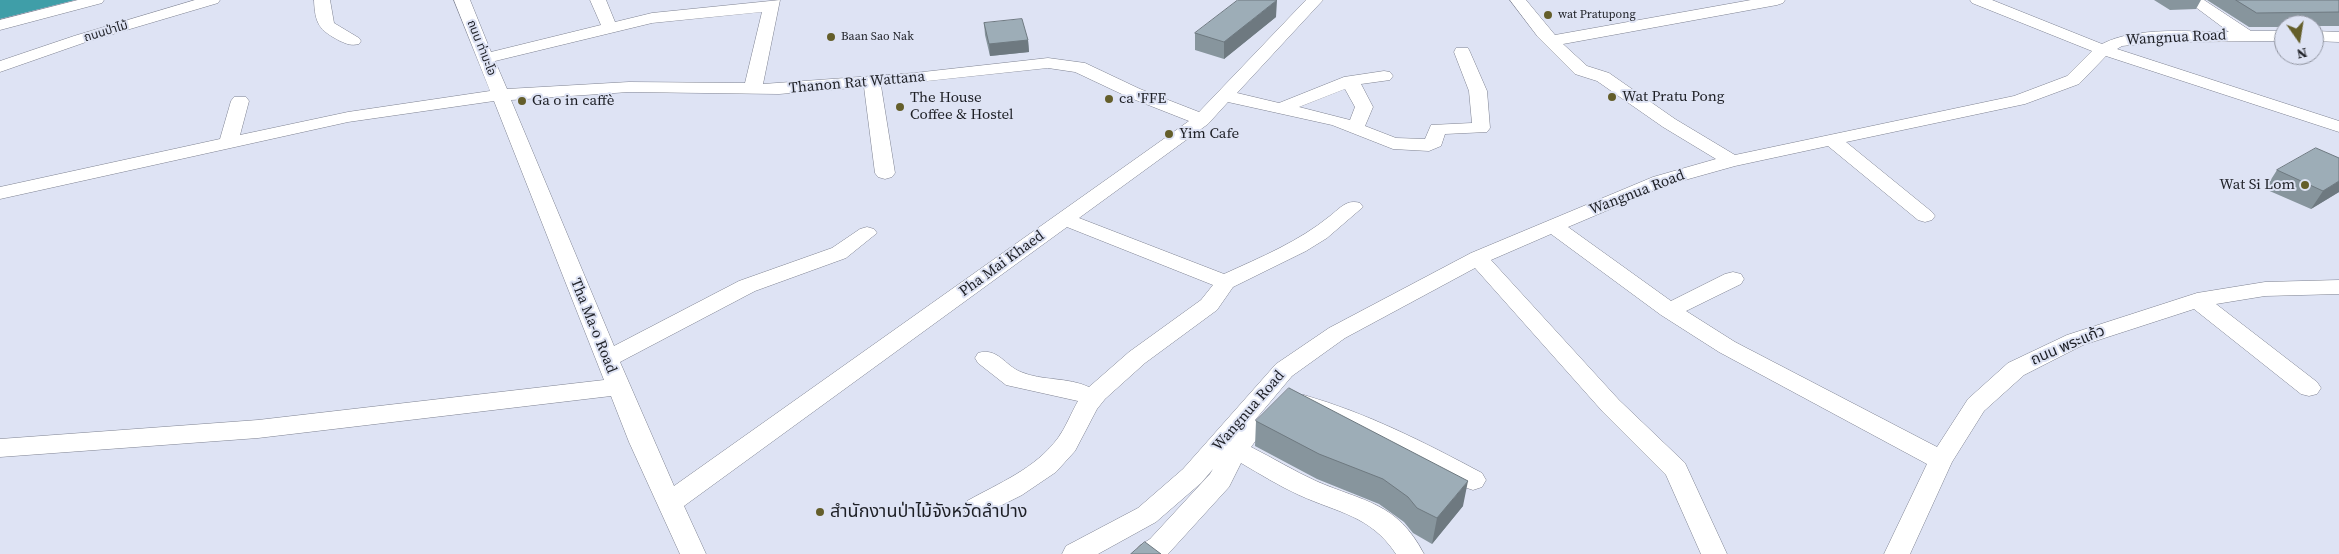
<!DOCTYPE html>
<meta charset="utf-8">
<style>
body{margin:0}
#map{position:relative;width:2339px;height:554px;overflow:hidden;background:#dee3f4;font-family:"Source Serif 4",serif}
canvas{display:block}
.north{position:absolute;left:2274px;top:15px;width:50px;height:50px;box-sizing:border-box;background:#dee3f4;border:1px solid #9195a1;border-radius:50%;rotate:167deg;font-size:14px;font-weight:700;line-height:20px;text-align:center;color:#1d1f25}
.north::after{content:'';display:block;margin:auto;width:18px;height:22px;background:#645e2a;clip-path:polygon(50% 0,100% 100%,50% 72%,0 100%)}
</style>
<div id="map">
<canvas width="2339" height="554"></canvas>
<div class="north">N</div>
</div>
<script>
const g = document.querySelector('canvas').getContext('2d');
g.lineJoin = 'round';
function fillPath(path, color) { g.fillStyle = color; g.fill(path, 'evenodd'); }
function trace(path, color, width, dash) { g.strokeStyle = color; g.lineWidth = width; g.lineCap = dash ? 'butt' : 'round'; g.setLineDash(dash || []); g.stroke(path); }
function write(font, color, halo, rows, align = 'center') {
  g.font = font + ' "Source Serif 4","Noto Sans Thai",serif'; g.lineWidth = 4; g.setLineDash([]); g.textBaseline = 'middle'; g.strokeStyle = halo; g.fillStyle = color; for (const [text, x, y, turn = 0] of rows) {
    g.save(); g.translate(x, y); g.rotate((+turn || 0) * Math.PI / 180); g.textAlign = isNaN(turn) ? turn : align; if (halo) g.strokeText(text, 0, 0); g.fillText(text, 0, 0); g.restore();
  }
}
const water = new Path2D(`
 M 0,0 L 75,0 L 0,19 Z`);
const minor = new Path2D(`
 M 78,0 L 104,0 L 102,3 L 0,30 L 0,20 Z
 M 195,0 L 220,0 L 218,3 L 86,42 L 0,72 L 0,61 L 74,36 Z
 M 314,0 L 330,0 L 334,23 L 359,38 L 361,41 L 359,44 C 351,46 347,44 340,41 C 319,30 315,24 314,0 Z
 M 454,0 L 470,0 L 491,52 L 601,25 L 590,0 L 606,0 L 615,22 L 652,13 L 780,0 L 763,84 L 914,73 L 1048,58 L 1085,63 L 1140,89 L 1199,112 L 1306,0 L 1323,0 L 1237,93 L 1279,103 L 1344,77 L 1384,71 L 1390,72 L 1393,76 L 1390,80 L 1361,84 L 1373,107 L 1365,126 L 1396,138 L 1425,139 L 1431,125 L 1472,123 L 1469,91 L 1454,52 L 1456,48 L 1468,48 L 1470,52 L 1487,91 L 1490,128 L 1487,132 L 1445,134 L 1441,146 L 1429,151 L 1393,149 L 1332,125 L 1228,102 L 1208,124 L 1079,218 L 1224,274 C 1261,257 1298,242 1330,216 C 1340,208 1347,199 1360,203 L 1363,207 L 1327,238 L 1306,251 L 1233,287 L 1217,310 L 1145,363 L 1105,399 L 1097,409 L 1075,451 L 1056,472 L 1022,495 L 976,518 L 967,515 L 963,508 L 967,501 C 999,483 1035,469 1058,438 C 1066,427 1071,413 1078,401 L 1006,385 L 978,363 L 975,358 L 978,353 C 998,347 1005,366 1021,372 C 1042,381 1068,377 1089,387 L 1129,352 L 1201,300 L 1213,285 L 1067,227 L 684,506 L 706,554 L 680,554 L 629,442 L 611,396 L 258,438 L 0,457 L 0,439 L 258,420 L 604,380 L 494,101 L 348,122 L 0,199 L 0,187 L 220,139 L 231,101 L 234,97 L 246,97 L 249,101 L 240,135 L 348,112 L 490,91 ZM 762,12 L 745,83 L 629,82 L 507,89 L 495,61 L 652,23 ZM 1048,68 L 1075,72 L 1128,97 L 1189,121 L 674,486 L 620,362 L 755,291 L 846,258 L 877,233 L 874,229 L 867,227 L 860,229 L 832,248 L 739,281 L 614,346 L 511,100 L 629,92 L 779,94 L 864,87 L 875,173 L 878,177 L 885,179 L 892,177 L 895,173 L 881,86 ZM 1345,89 L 1355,107 L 1350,120 L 1299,107 Z
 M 1510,0 L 1526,0 L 1555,35 L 1751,0 L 1785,0 L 1783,3 L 1777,5 L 1563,44 L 1587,66 L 1609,73 L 1675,119 L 1735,155 L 2014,96 L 2067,76 L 2092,51 L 1972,3 L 1970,0 L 1992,0 L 2102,44 C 2136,26 2192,32 2229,32 L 2186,0 L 2204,0 L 2251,31 L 2284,31 L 2284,41 L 2159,42 L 2122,46 L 2117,49 L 2339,121 L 2339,132 L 2106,56 L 2079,84 L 2025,104 L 1846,142 L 1932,212 L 1935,216 L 1932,220 L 1925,222 L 1918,220 L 1828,146 L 1735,166 L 1667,185 L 1568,227 L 1671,301 L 1725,274 L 1733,272 L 1741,274 L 1744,279 L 1741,284 L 1686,311 L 1735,342 L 1937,447 L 1968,399 L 2008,363 L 2067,335 L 2197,293 L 2265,282 L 2339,280 L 2339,294 L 2265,296 L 2216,304 L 2317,382 L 2321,388 L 2317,394 L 2309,396 L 2301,394 L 2194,309 L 2083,345 L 2024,375 L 1984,411 L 1952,462 L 1910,554 L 1884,554 L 1927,464 L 1719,352 L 1661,315 L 1551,234 L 1491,260 L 1619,400 L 1685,463 L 1727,554 L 1701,554 L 1666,475 L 1603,412 L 1475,268 L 1345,338 L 1292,376 L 1255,420 L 1262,422 L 1265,428 L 1251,447 C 1273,458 1294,471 1316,481 C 1364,502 1397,502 1424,554 L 1396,554 C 1370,515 1338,513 1299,495 C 1279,486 1260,474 1241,463 L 1229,487 L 1168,554 L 1135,554 L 1139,546 L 1150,539 L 1210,474 L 1213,469 L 1201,483 L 1156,522 L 1098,554 L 1062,554 L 1066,546 L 1138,508 L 1183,469 L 1276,364 L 1329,328 L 1471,253 L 1653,177 L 1716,159 L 1663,127 L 1597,81 L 1575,74 L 1538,37 Z
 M 2314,31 L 2339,32 L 2339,42 L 2314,41 Z
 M 1304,395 C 1367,413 1424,442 1482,473 L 1486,480 L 1482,487 L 1473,490 L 1464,487 L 1361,433 L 1296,409 L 1292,403 L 1296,397 Z`);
const wall = new Path2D(`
 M 2154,0 L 2201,0 L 2196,9 L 2170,10 Z
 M 2207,0 L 2339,0 L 2339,26 L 2314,26 L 2314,25 L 2284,25 L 2284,27 L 2249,27 Z
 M 1276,17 L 1224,59 L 1195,50 L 1195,33 Z
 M 984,23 L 1028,40 L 1029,52 L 990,56 L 985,35 Z
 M 2277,170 L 2339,192 L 2311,209 L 2265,189 Z
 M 1256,421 L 1463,506 L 1432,544 L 1413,533 L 1404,522 L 1379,504 L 1317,479 L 1255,446 Z`);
const shadedWall = new Path2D(`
 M 1277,0 L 1276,17 L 1224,59 L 1224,42 Z
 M 1028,40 L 1029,52 L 990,56 L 989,44 Z
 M 2339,181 L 2339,192 L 2311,209 L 2323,191 Z
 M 1468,481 L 1463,506 L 1432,544 L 1437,518 Z`);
const building = new Path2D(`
 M 1238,0 L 1277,0 L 1224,42 L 1195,33 Z
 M 2236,0 L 2339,0 L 2339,12 L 2257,13 Z
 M 1022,19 L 1028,40 L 989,44 L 984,23 Z
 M 2316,148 L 2339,158 L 2339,181 L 2323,191 L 2277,170 Z
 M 1289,388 L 1468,481 L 1437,518 L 1417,508 L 1408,497 L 1383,479 L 1319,454 L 1256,421 Z
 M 1145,542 L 1161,554 L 1131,554 Z`);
const markers = [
 [1548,15,5,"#645e2a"],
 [831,37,5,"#645e2a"],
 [1612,97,5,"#645e2a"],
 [1109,99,5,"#645e2a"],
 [522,101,5,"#645e2a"],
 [900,107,5,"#645e2a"],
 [1169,134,5,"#645e2a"],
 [2305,185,5,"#645e2a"],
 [820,512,5,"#645e2a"]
];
const farPoinames = [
 ["wat Pratupong",1558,15],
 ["Baan Sao Nak",841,37]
];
const farStreetnames = [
 ["ถนนป่าไม้",106,32,-17],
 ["ถนน ท่ามะโอ",481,48,68]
];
const streetNames = [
 ["Wangnua Road",2176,38,-3],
 ["Thanon Rat Wattana",857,83,-5],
 ["Wangnua Road",1637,193,-21],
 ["Pha Mai Khaed",1002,264,-36],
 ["Tha Ma-o Road",593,326,68],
 ["ถนน พระแก้ว",2068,346,-23],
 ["Wangnua Road",1249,411,-49]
];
const poiNames = [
 ["Wat Pratu Pong",1622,97],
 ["The House",910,98],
 ["Coffee & Hostel",910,115],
 ["ca 'FFE",1119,99],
 ["Ga o in caffè",532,101],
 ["Yim Cafe",1179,134],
 ["Wat Si Lom",2295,185,"right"]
];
const nearPoinames = [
 ["สำนักงานป่าไม้จังหวัดลำปาง",830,512]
];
fillPath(water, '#3f9ea8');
trace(minor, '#7e8291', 1);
fillPath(minor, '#fff');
fillPath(wall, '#87959d');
fillPath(shadedWall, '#6e7980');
fillPath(building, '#9dadb7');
trace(building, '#6e7980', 1);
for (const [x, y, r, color] of markers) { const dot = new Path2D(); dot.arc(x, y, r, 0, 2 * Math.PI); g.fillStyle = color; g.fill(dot); trace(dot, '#dee3f4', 2); }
write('12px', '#1d1f25', '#dee3f4', farPoinames, 'left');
write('12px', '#1d1f25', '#dee3f4', farStreetnames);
write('15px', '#1d1f25', '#dee3f4', streetNames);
write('15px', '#1d1f25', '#dee3f4', poiNames, 'left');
write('18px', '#1d1f25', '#dee3f4', nearPoinames, 'left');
</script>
